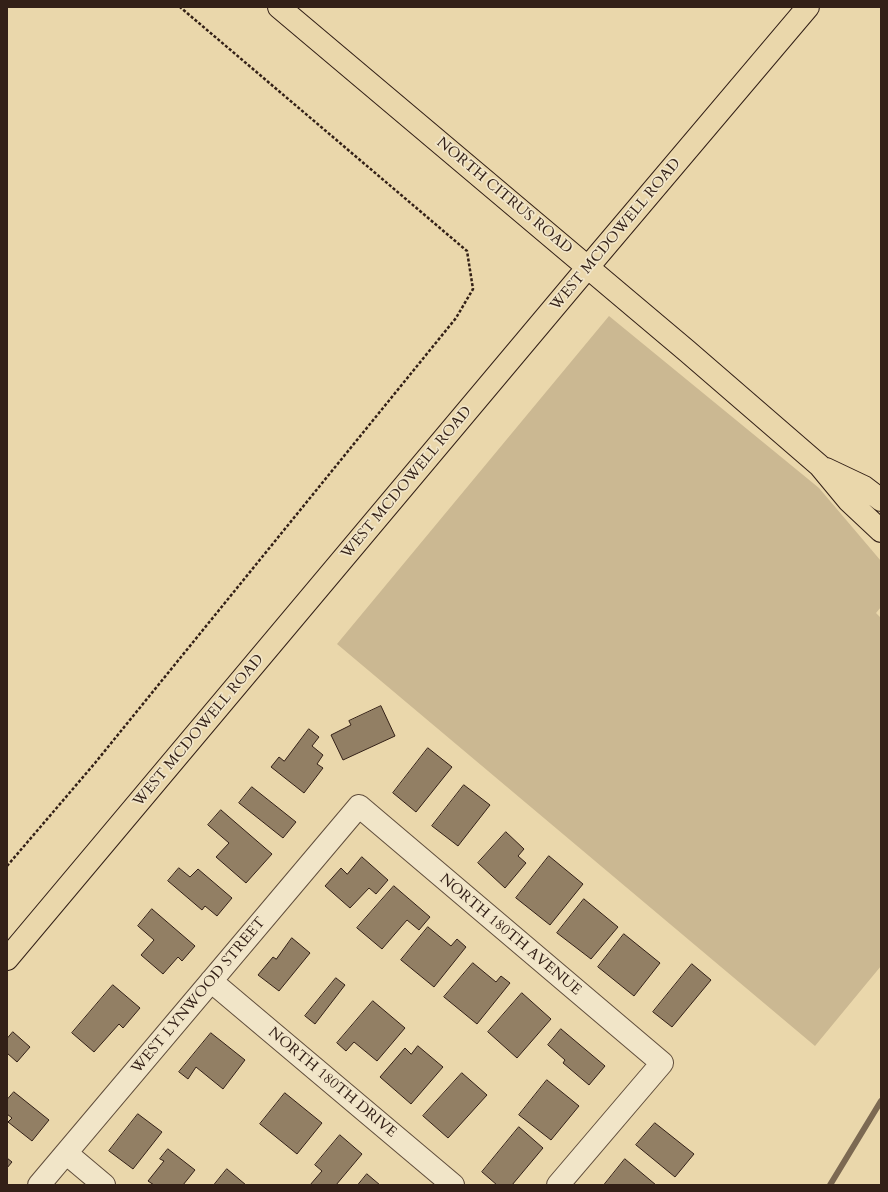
<!DOCTYPE html>
<style>
body{margin:0}
#map{position:relative;width:888px;height:1192px;overflow:hidden;background:#ead7ab;font-family:Cardo,serif}
canvas{display:block}
.frame{position:absolute;inset:0;border:8px solid #332017;pointer-events:none}
</style>
<div id="map">
<canvas width="888" height="1192"></canvas>
<div class="frame"></div>
</div>
<script>
const g = document.querySelector('canvas').getContext('2d');
g.lineJoin = 'round';
function fillPath(path, color) { g.fillStyle = color; g.fill(path, 'evenodd'); }
function trace(path, color, width, dash) { g.strokeStyle = color; g.lineWidth = width; g.lineCap = dash ? 'butt' : 'round'; g.setLineDash(dash || []); g.stroke(path); }
function write(font, color, halo, rows, align = 'center') {
  g.font = font + ' Cardo,serif'; g.lineWidth = 3.5; g.setLineDash([]); g.textBaseline = 'middle'; g.strokeStyle = halo; g.fillStyle = color; for (const [text, x, y, turn = 0] of rows) {
    g.save(); g.translate(x, y); g.rotate((+turn || 0) * Math.PI / 180); g.textAlign = isNaN(turn) ? turn : align; if (halo) g.strokeText(text, 0, 0); g.fillText(text, 0, 0); g.restore();
  }
}
const green = new Path2D(`
 M 609,316 L 819,488 L 881,561 L 881,607 L 876,613 L 881,618 L 881,966 L 815,1046 L 337,644 Z`);
const stream = new Path2D(`
 M 830,1185 L 881,1101`);
const building = new Path2D(`
 M 381,706 L 395,736 L 343,760 L 331,735 L 351,725 L 349,721 Z
 M 309,729 L 319,737 L 312,746 L 323,755 L 317,764 L 323,768 L 304,793 L 271,767 L 279,757 L 284,761 Z
 M 428,748 L 452,767 L 416,812 L 393,793 Z
 M 464,785 L 490,805 L 458,846 L 432,826 Z
 M 252,787 L 296,822 L 283,838 L 239,803 Z
 M 221,810 L 272,854 L 246,883 L 216,857 L 229,843 L 208,825 Z
 M 506,832 L 524,849 L 518,856 L 526,863 L 505,888 L 478,863 Z
 M 549,856 L 583,884 L 550,925 L 516,898 Z
 M 362,857 L 388,880 L 376,894 L 369,888 L 350,908 L 325,886 L 341,868 L 347,874 Z
 M 179,868 L 190,877 L 198,869 L 232,898 L 217,916 L 205,906 L 202,910 L 168,881 Z
 M 394,886 L 430,917 L 419,930 L 407,920 L 382,949 L 357,928 Z
 M 584,899 L 618,927 L 591,959 L 557,933 Z
 M 152,909 L 195,946 L 182,961 L 178,957 L 163,974 L 141,955 L 154,940 L 138,926 Z
 M 428,927 L 451,946 L 457,939 L 466,947 L 434,987 L 401,960 Z
 M 624,934 L 660,963 L 634,996 L 598,967 Z
 M 292,938 L 310,953 L 279,991 L 258,975 L 273,957 L 276,959 Z
 M 473,963 L 496,982 L 501,976 L 510,983 L 477,1024 L 444,997 Z
 M 692,964 L 711,980 L 672,1027 L 653,1012 Z
 M 336,978 L 345,985 L 315,1024 L 305,1016 Z
 M 113,985 L 140,1008 L 123,1028 L 119,1024 L 94,1052 L 72,1033 Z
 M 522,993 L 551,1019 L 517,1058 L 488,1032 Z
 M 373,1001 L 405,1028 L 377,1061 L 354,1042 L 346,1051 L 337,1043 Z
 M 561,1029 L 605,1066 L 589,1085 L 563,1063 L 565,1060 L 548,1045 Z
 M 13,1032 L 30,1047 L 17,1062 L 7,1053 L 7,1039 Z
 M 211,1033 L 245,1060 L 223,1089 L 196,1067 L 188,1079 L 179,1072 Z
 M 418,1046 L 443,1067 L 411,1104 L 380,1077 L 405,1048 L 411,1054 Z
 M 462,1073 L 487,1095 L 448,1138 L 423,1116 Z
 M 547,1080 L 579,1106 L 551,1140 L 519,1115 Z
 M 14,1092 L 49,1120 L 32,1141 L 8,1122 L 12,1118 L 7,1114 L 7,1100 Z
 M 285,1093 L 322,1123 L 297,1154 L 260,1124 Z
 M 138,1114 L 162,1132 L 133,1169 L 109,1151 Z
 M 655,1123 L 694,1154 L 675,1177 L 636,1145 Z
 M 519,1127 L 543,1148 L 512,1185 L 497,1185 L 482,1172 Z
 M 340,1135 L 362,1154 L 336,1185 L 310,1185 L 322,1171 L 315,1165 Z
 M 168,1149 L 195,1170 L 183,1185 L 154,1185 L 148,1181 L 164,1161 L 160,1159 Z
 M 7,1158 L 12,1162 L 7,1168 Z
 M 625,1159 L 656,1185 L 604,1185 Z
 M 227,1169 L 246,1185 L 214,1185 Z
 M 367,1174 L 380,1185 L 358,1185 Z`);
const path = new Path2D(`
 M 7,866 L 95,763 L 456,318 L 473,289 L 467,251 L 180,7`);
const minor = new Path2D(`
 M 211,981 L 453,1185
 M 66,1153 L 104,1185
 M 39,1185 L 359,806 L 662,1063 L 558,1185`);
const major = new Path2D(`
 M 279,7 L 687,351 L 820,466 L 849,501 L 881,531
 M 826,469 L 864,487 L 881,500
 M 7,959 L 588,267 L 808,7`);
const streetNames = [
 ["NORTH CITRUS ROAD",504,196,40],
 ["WEST MCDOWELL ROAD",616,235,-50],
 ["WEST MCDOWELL ROAD",407,483,-50],
 ["WEST MCDOWELL ROAD",199,731,-50],
 ["NORTH 180TH AVENUE",510,935,40],
 ["WEST LYNWOOD STREET",199,996,-50],
 ["NORTH 180TH DRIVE",332,1083,40]
];
fillPath(green, '#cbb892');
trace(stream, '#7c6952', 6);
fillPath(building, '#927f64');
trace(building, '#332017', 1);
trace(minor, '#614e3c', 24);
trace(major, '#332017', 24);
trace(path, '#332017', 2.5, [3, 2]);
trace(minor, '#f1e5c8', 22);
trace(major, '#ead7ab', 22);
write('15px', '#332017', '#f1e5c8', streetNames);
</script>
